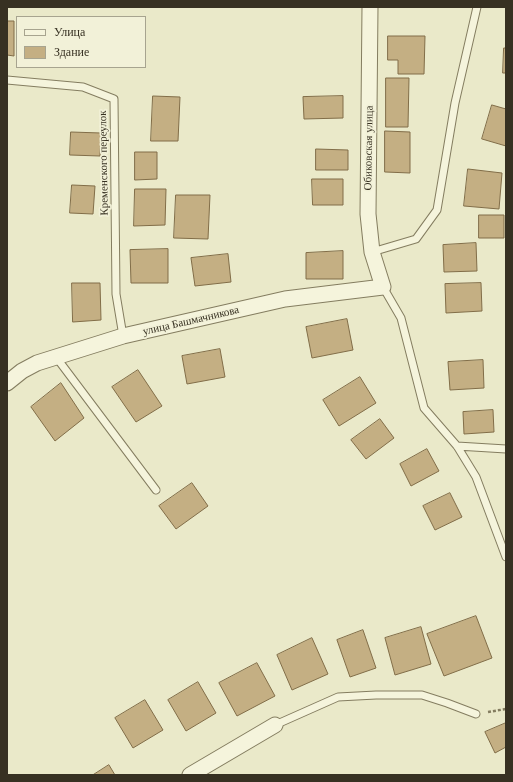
<!DOCTYPE html>
<meta charset="utf-8">
<style>
body{margin:0}
#map{position:relative;width:513px;height:782px;overflow:hidden;background:#eae9c9;font-family:Georgia,serif}
canvas{display:block}
.frame{position:absolute;inset:0;border:8px solid #373122;pointer-events:none}
.legend{position:absolute;left:16px;top:16px;width:130px;height:52px;box-sizing:border-box;background:#f2f1d8;border:1px solid #a7a48f;margin:0;padding:5px 7px;list-style:none;font-size:12px;color:#373122}
.legend li{display:flex;align-items:center;gap:8px;height:20px}
.legend b{width:20px;border:1px solid #a7a48f}
</style>
<div id="map">
<canvas width="513" height="782"></canvas>
<div class="frame"></div>
<ul class="legend">
<li><b style="height:5px;background:#f5f4dc"></b>Улица</li>
<li><b style="height:11px;background:#c4af83"></b>Здание</li>
</ul>
</div>
<script>
const g = document.querySelector('canvas').getContext('2d');
g.lineJoin = 'round';
function fillPath(path, color) { g.fillStyle = color; g.fill(path, 'evenodd'); }
function trace(path, color, width, dash) { g.strokeStyle = color; g.lineWidth = width; g.lineCap = dash ? 'butt' : 'round'; g.setLineDash(dash || []); g.stroke(path); }
function write(font, color, halo, rows, align = 'center') {
  g.font = font + ' Georgia,serif'; g.lineWidth = 3.5; g.setLineDash([]); g.textBaseline = 'middle'; g.strokeStyle = halo; g.fillStyle = color; for (const [text, x, y, turn = 0] of rows) {
    g.save(); g.translate(x, y); g.rotate((+turn || 0) * Math.PI / 180); g.textAlign = isNaN(turn) ? turn : align; if (halo) g.strokeText(text, 0, 0); g.fillText(text, 0, 0); g.restore();
  }
}
const building = new Path2D(`
 M 7,21 L 14,21 L 14,56 L 7,55 Z
 M 388,36 L 425,36 L 424,74 L 398,74 L 398,60 L 388,60 Z
 M 504,48 L 506,48 L 506,73 L 503,73 Z
 M 386,78 L 409,78 L 408,127 L 386,127 Z
 M 153,96 L 180,97 L 178,141 L 151,141 Z
 M 343,96 L 343,118 L 304,119 L 303,97 Z
 M 492,105 L 506,109 L 506,146 L 482,139 Z
 M 385,131 L 410,132 L 410,173 L 385,172 Z
 M 71,132 L 101,133 L 100,156 L 70,155 Z
 M 316,149 L 348,150 L 348,170 L 316,170 Z
 M 135,152 L 157,152 L 157,179 L 135,180 Z
 M 468,169 L 502,173 L 499,209 L 464,206 Z
 M 312,179 L 343,179 L 343,205 L 313,205 Z
 M 72,185 L 95,186 L 93,214 L 70,213 Z
 M 135,189 L 166,189 L 165,225 L 134,226 Z
 M 176,195 L 210,195 L 208,239 L 174,238 Z
 M 479,215 L 504,215 L 504,238 L 479,238 Z
 M 476,243 L 477,271 L 444,272 L 443,245 Z
 M 168,249 L 168,283 L 131,283 L 130,250 Z
 M 343,251 L 343,279 L 306,279 L 306,253 Z
 M 228,254 L 231,282 L 195,286 L 191,258 Z
 M 72,283 L 100,283 L 101,320 L 73,322 Z
 M 481,283 L 482,311 L 446,313 L 445,284 Z
 M 347,319 L 353,350 L 312,358 L 306,327 Z
 M 220,349 L 225,377 L 187,384 L 182,356 Z
 M 483,360 L 484,388 L 450,390 L 448,362 Z
 M 138,370 L 162,406 L 136,422 L 112,387 Z
 M 360,377 L 376,403 L 339,426 L 323,400 Z
 M 61,383 L 84,418 L 55,441 L 31,407 Z
 M 493,410 L 494,432 L 464,434 L 463,412 Z
 M 380,419 L 394,438 L 366,459 L 351,440 Z
 M 427,449 L 439,471 L 411,486 L 400,464 Z
 M 192,483 L 208,506 L 176,529 L 159,506 Z
 M 450,493 L 462,517 L 435,530 L 423,506 Z
 M 476,616 L 492,658 L 444,676 L 427,634 Z
 M 421,627 L 431,664 L 395,675 L 385,638 Z
 M 363,630 L 376,668 L 350,677 L 337,640 Z
 M 312,638 L 328,674 L 292,690 L 277,655 Z
 M 257,663 L 275,696 L 237,716 L 219,683 Z
 M 198,682 L 216,713 L 186,731 L 168,700 Z
 M 145,700 L 163,730 L 133,748 L 115,718 Z
 M 506,723 L 506,747 L 495,753 L 485,732 Z
 M 109,765 L 115,775 L 93,775 Z`);
const path = new Path2D(`
 M 488,712 L 506,709`);
const lane = new Path2D(`
 M 7,80 L 83,87 L 114,99 L 116,294 L 123,336
 M 372,252 L 416,239 L 437,210 L 455,103 L 477,7
 M 383,287 L 401,318 L 424,408 L 457,446 L 476,477 L 506,557
 M 56,357 L 156,490
 M 457,446 L 506,449
 M 275,725 L 338,697 L 376,695 L 422,695 L 447,703 L 476,714`);
const street = new Path2D(`
 M 7,383 L 22,371 L 37,363 L 123,336 L 285,299 L 383,287 L 372,252 L 368,214 L 370,7
 M 190,775 L 275,725`);
const streetNames = [
 ["Обиковская улица",369,148,-89],
 ["Кременского переулок",104,163,-91],
 ["улица Башмачникова",191,321,-13]
];
fillPath(building, '#c4af83');
trace(building, '#816d48', 1);
trace(lane, '#847d60', 9);
trace(street, '#847d60', 17);
trace(path, '#847d60', 2.5, [3, 2]);
trace(lane, '#f5f4dc', 7);
trace(street, '#f5f4dc', 15);
write('11px', '#373122', '#f2f1d8', streetNames);
</script>
